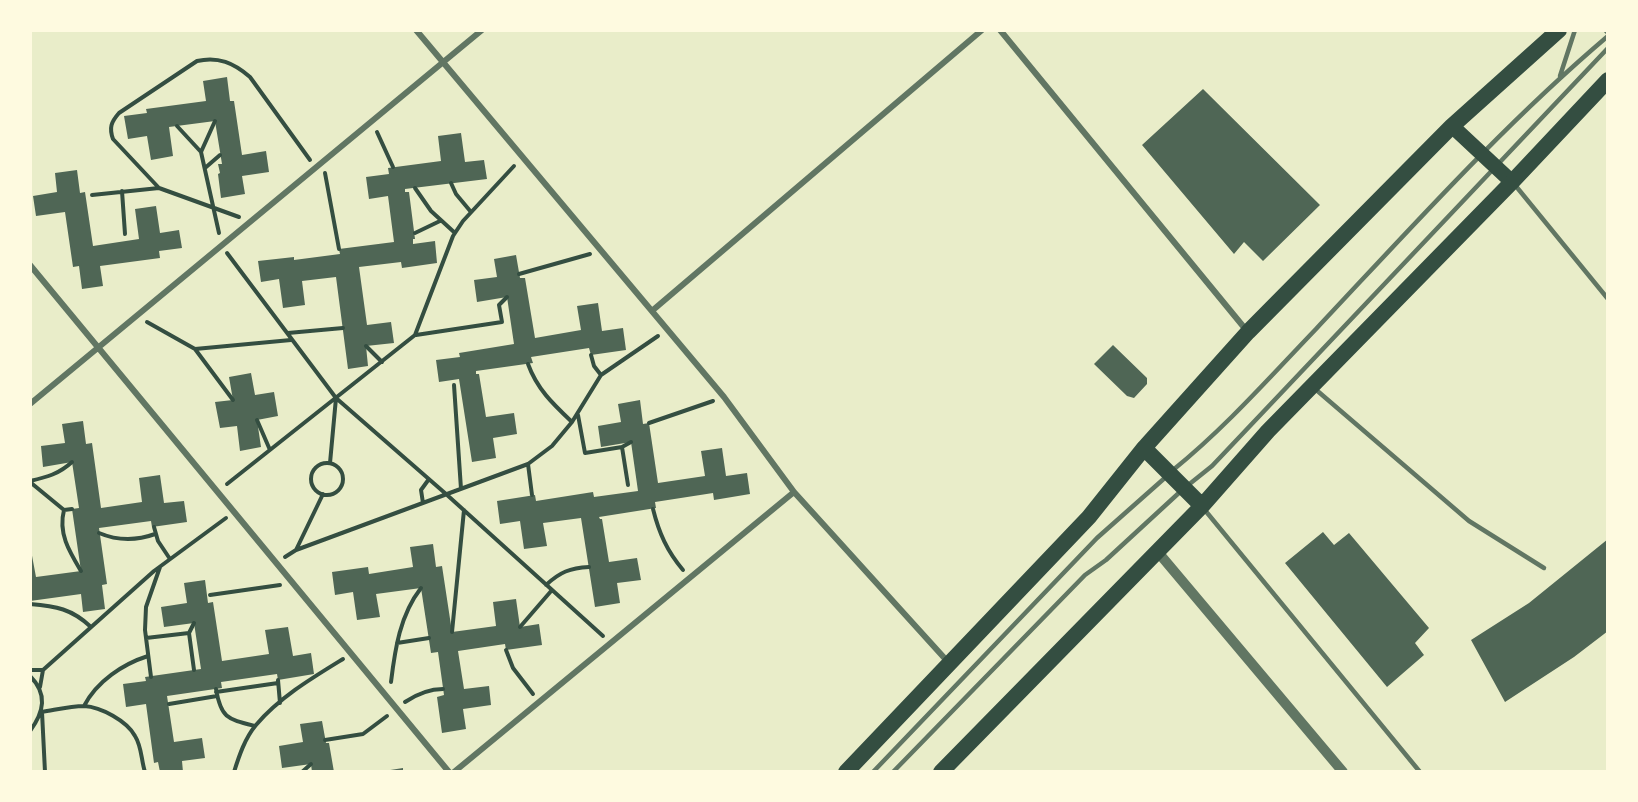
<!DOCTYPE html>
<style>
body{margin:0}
#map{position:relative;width:1638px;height:802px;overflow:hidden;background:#e9edc9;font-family:"Asap Condensed",sans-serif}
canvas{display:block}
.frame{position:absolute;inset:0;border:32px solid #fefae0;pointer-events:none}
</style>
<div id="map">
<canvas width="1638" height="802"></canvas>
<div class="frame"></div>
</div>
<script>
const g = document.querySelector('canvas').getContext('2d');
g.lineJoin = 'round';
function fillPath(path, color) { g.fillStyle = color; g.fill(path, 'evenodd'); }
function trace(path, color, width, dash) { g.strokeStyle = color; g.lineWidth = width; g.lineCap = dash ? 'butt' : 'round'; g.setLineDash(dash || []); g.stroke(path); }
const building = new Path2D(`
 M 227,77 L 230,101 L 234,101 L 242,155 L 266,151 L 269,172 L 242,176 L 245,194 L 221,198 L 218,174 L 220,173 L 218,164 L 222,164 L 215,121 L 169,127 L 173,156 L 151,160 L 147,136 L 128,139 L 124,116 L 147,113 L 146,109 L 206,101 L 203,81 Z
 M 1203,89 L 1320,205 L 1263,261 L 1244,242 L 1234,254 L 1142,145 Z
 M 461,133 L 465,162 L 484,160 L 487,179 L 405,189 L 405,192 L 409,192 L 415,239 L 413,239 L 413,244 L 435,241 L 437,263 L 402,268 L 401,262 L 359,267 L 367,325 L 391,322 L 394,343 L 366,346 L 368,366 L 348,369 L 336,277 L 302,281 L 305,305 L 283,308 L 279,279 L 261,282 L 258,261 L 294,257 L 294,260 L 340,254 L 339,249 L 394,242 L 388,196 L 369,199 L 366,177 L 389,174 L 388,168 L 441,161 L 438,136 Z
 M 77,170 L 80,193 L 85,192 L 93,246 L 139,239 L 135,209 L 156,206 L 160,233 L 179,230 L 182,248 L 159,251 L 160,258 L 100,266 L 103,286 L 82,289 L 79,266 L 73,267 L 65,212 L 36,216 L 33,196 L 57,192 L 55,173 Z
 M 516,255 L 520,278 L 525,278 L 535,338 L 581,330 L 577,306 L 598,303 L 602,331 L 623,328 L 626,350 L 591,355 L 589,348 L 531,357 L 533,363 L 476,371 L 476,374 L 479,374 L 486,417 L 514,413 L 517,434 L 493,438 L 496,458 L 472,462 L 459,379 L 439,382 L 436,360 L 460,357 L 459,353 L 514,344 L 507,297 L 477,302 L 474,280 L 497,277 L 494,259 Z
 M 1113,345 L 1147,378 L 1147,384 L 1134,398 L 1127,396 L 1094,364 Z
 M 251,373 L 255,395 L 274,392 L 278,416 L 257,420 L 261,447 L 240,451 L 237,426 L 220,428 L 215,402 L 233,400 L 229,377 Z
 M 640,400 L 643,424 L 649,423 L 658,483 L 705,476 L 701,451 L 722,448 L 726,476 L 747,473 L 750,494 L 714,500 L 713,493 L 655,502 L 656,508 L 599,517 L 600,519 L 602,519 L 609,562 L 637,558 L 641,580 L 617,583 L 620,603 L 595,607 L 581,518 L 543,523 L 547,546 L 524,549 L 520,521 L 500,524 L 497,501 L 535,495 L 536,501 L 593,492 L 594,497 L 638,491 L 631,442 L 601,447 L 598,426 L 621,422 L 618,404 Z
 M 83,421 L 86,444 L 92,443 L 101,508 L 142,502 L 139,478 L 160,475 L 164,503 L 184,501 L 187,522 L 152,527 L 151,521 L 99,528 L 107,584 L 102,585 L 105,609 L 83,612 L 81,594 L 30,601 L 30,545 L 36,577 L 81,571 L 72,509 L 79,508 L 72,462 L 43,467 L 41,446 L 65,443 L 62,424 Z
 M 1323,532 L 1334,545 L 1349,533 L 1429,628 L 1415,643 L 1424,655 L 1387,687 L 1285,563 Z
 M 1608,539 L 1608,631 L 1574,657 L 1505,702 L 1471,640 L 1529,603 Z
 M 433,544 L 436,567 L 442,566 L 452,632 L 496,626 L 493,602 L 516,599 L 520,627 L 539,624 L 542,645 L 506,650 L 505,644 L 458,651 L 464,689 L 489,686 L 491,705 L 463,709 L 466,729 L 442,733 L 437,697 L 444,695 L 438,652 L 431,653 L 421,588 L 376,594 L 380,617 L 357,620 L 353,592 L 335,595 L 332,572 L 368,567 L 369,574 L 413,567 L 410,547 Z
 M 205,580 L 208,603 L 213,602 L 222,661 L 269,654 L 265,630 L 288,627 L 293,656 L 311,653 L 314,674 L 278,680 L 277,674 L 221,682 L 222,688 L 167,696 L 174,742 L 202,738 L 205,758 L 182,761 L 183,772 L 160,772 L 158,762 L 154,763 L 146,704 L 126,707 L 123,684 L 146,681 L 145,677 L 201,669 L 194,623 L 164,627 L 161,607 L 187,603 L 184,583 Z
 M 322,721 L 326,743 L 329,743 L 334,772 L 312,772 L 311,764 L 282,768 L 279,746 L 303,742 L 300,724 Z
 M 403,768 L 403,772 L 384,772 L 384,771 Z`);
const path = new Path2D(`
 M 177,126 L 201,152 L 215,121
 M 377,132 L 393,167
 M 201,152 L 219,233
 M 205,168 L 220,155
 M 325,173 L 339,249
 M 451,183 L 456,194 L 471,212
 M 159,188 L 113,139 C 109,128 111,122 119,113 L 197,61 C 218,56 234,63 250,77 L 310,160
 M 415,188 L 431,211 L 455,233
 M 122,191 L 125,234
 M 92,195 L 159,188 L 239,217
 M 415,233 L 440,221
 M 227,253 L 336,398 L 446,494 L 603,636
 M 519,274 L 590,254
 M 147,322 L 195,349 L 291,340
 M 288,333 L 343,328
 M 416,335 L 502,322 L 499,305 L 507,297
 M 366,346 L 382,362
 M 195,349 L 233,400
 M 591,355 L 594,366 L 601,375
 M 528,364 C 537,389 553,404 572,422
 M 454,385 L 461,489
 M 578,415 L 585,453 L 622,447 L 628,485
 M 257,420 L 270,450
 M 649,423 L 713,401
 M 622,447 L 631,442
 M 330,463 L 336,398
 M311 479a16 16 0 1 1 32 0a16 16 0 1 1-32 0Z
 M 528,464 L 532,495
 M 30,481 C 47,477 59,474 72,462
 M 30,482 L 64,510 L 72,509
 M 227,484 L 415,335 L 453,236 L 463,221 L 514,166
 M 423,503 L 421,490 L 429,479
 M 653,509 C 659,533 667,551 683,570
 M 64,510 C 58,533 69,551 81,571
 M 154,527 L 158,541 L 170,559
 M 99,533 C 118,541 136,541 155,534
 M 296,550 L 323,494
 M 285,557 L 296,550 L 528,464 L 552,446 L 572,422 L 601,375 L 658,336
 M 546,585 C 560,572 570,568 589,567
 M 210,595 L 280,585
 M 30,604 C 56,606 72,609 91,627
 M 520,627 L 552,590
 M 452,632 L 464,510
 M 146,638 L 189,633
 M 397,643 L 429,638
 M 506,650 L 513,668 L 533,694
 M 30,670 L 43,670 L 154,571 L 226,518
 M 194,670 L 189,633 L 194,623
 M 30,676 C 48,694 44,712 30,731
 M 151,677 L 145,630 L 146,607 L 160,567
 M 278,680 L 280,703
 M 391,682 C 395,649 400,615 421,588
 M 40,687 L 43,670
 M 216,689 C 221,718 227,719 255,726
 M 216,692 L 278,683
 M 405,702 C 417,694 428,689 443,689
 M 169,704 L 217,696
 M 84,706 C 97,681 123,664 148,656
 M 325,740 L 363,734 L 387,716
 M 45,772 L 42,712 C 55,710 70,706 84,706 C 101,707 127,721 135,736 C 142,747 141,760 145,772
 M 234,772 C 239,756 245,738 256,725 C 280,697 312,678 343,659
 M 302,772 L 311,764`);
const service = new Path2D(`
 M 1560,76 L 1575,30
 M 1515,185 L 1608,299
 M 1314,388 L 1469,521 L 1544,568
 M 1173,470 C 1225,428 1269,378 1316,329 C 1410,229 1503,125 1608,36
 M 1187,486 L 1212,466 L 1608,48
 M 1204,509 L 1420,772
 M 873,772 L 1097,538 L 1167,476
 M 893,772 L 1085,575 L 1106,560 L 1181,491`);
const minor = new Path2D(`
 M 416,30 L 724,397 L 794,492 L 948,662
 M 1000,30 L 1247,331
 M 1606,30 L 1608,32
 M 30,265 L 449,772
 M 653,310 L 982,30
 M 30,404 L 482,30
 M 454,772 L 794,492`);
const tertiary = new Path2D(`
 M 1157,551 L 1343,772`);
const primary = new Path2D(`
 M 1452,126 L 1512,182`);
const trunk = new Path2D(`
 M 1144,448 L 1202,506
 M 846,772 L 1089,517 L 1144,448 L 1248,332 L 1452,126 L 1559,30
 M 941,772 L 1202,506 L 1268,431 L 1512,182 L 1608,80`);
fillPath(building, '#4f6655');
trace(path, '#344e41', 4);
trace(service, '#617663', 4.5);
trace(minor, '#617663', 6);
trace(tertiary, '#617663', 10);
trace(primary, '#344e41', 15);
trace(trunk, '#344e41', 16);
</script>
